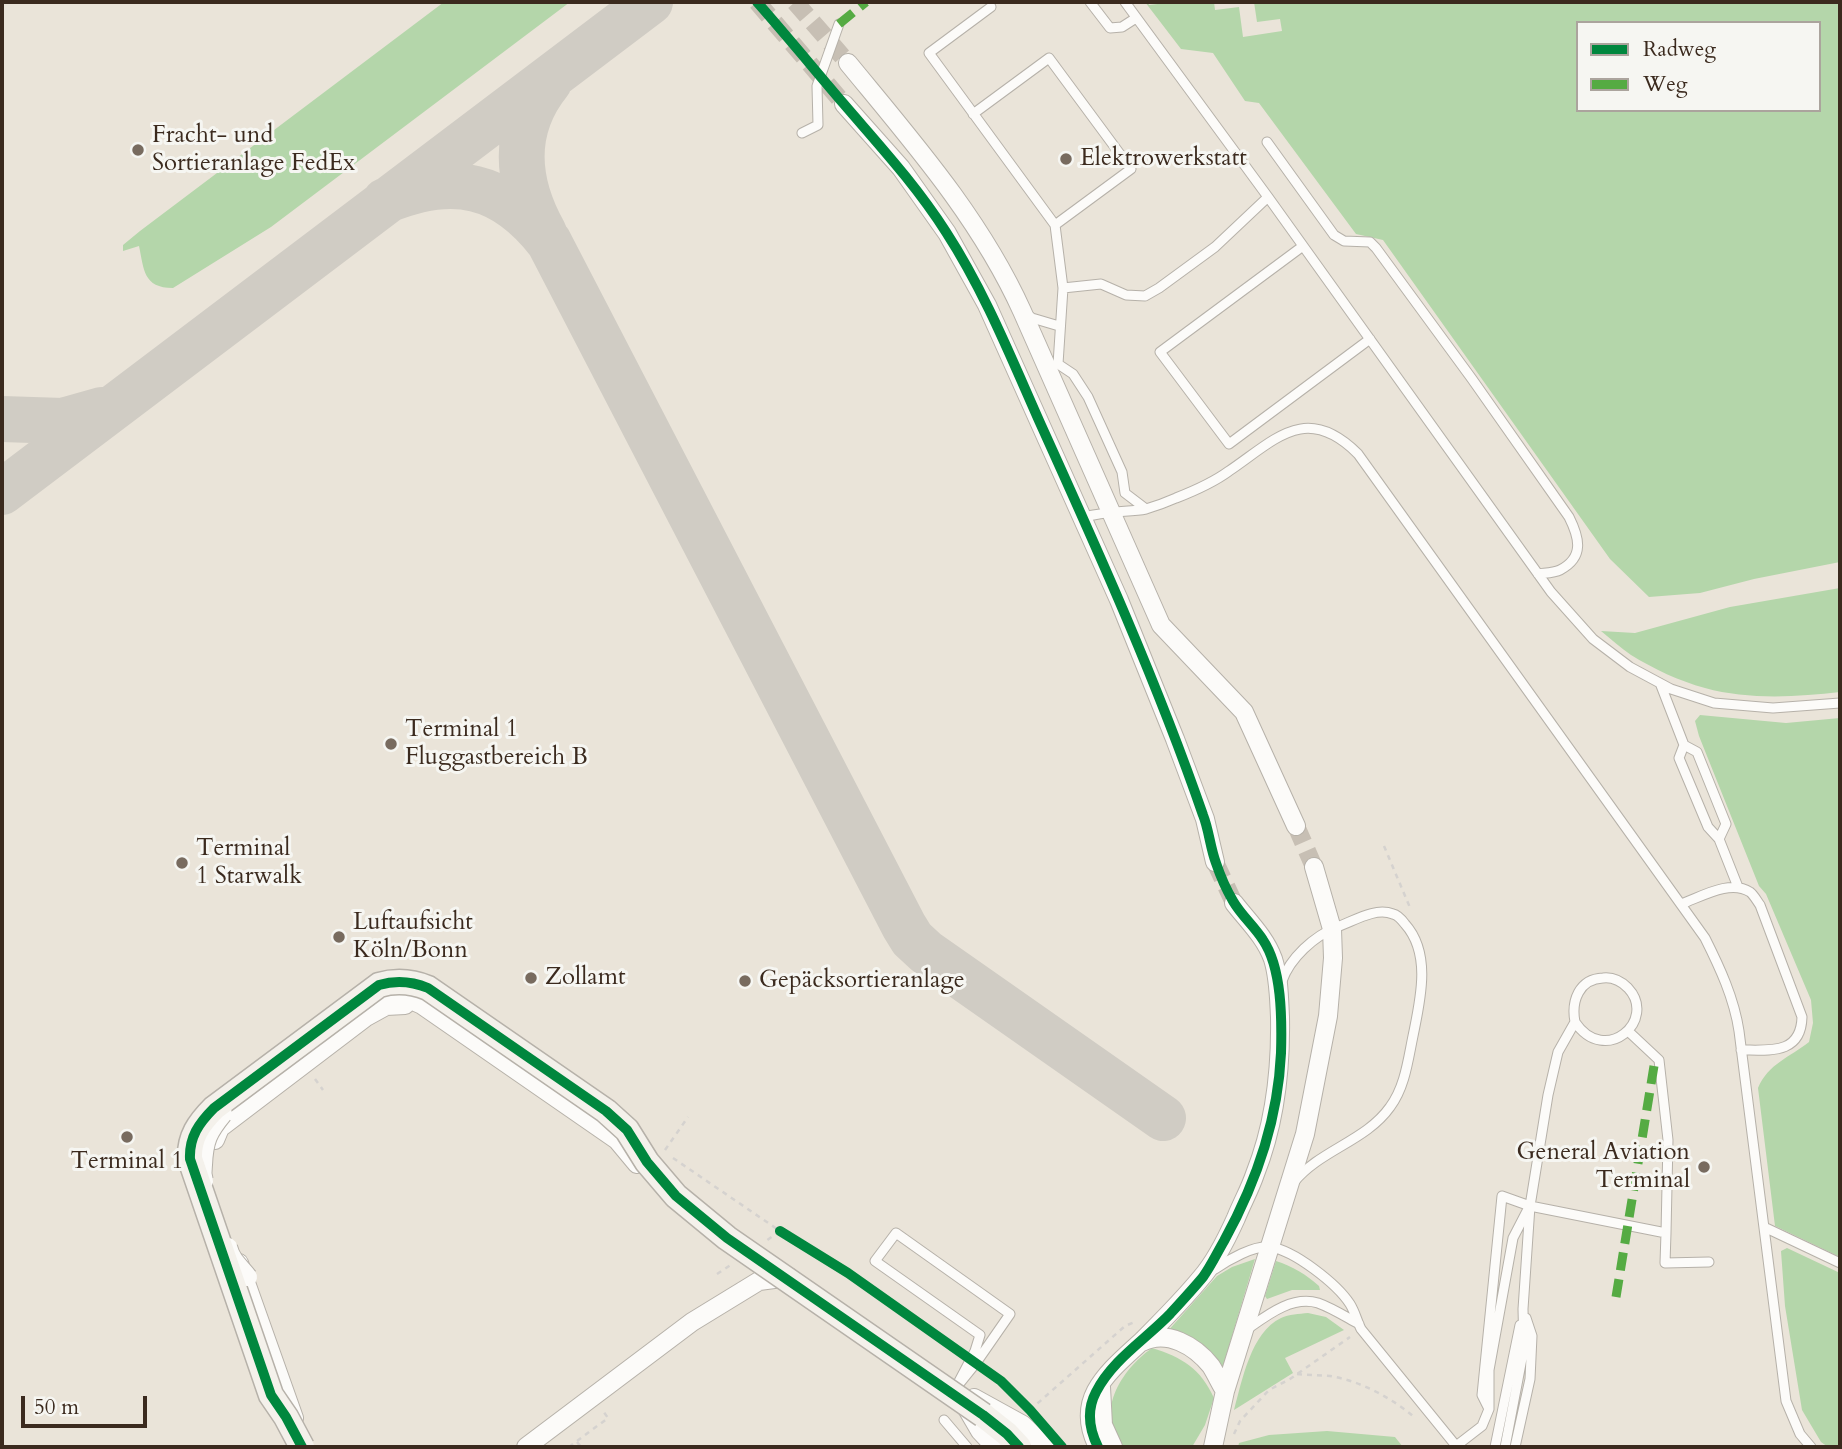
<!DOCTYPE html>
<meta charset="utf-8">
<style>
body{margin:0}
#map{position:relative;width:1842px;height:1449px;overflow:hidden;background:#eae4d9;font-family:Cardo,serif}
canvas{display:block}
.frame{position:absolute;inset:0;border:4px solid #3b2a1e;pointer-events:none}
.legend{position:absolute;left:1576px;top:21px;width:245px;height:91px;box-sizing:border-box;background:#f6f6f2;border:2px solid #aba49d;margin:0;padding:9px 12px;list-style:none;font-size:21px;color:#3b2a1e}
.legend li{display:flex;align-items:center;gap:14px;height:35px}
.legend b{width:35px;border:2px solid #aba49d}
.scale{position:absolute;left:21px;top:1396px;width:126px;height:32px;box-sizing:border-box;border:4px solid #3b2a1e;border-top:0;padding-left:9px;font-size:21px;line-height:24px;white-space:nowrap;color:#3b2a1e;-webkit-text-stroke:5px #f6f6f2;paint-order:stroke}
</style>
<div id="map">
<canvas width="1842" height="1449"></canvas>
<div class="frame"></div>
<ul class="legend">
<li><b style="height:9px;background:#00873e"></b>Radweg</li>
<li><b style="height:9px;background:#55ab43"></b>Weg</li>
</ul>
<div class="scale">50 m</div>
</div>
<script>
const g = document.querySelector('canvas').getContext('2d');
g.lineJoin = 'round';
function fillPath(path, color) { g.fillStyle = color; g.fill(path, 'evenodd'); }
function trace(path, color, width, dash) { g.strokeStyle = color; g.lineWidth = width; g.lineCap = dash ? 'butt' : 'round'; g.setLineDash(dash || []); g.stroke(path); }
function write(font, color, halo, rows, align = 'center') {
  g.font = font + ' Cardo,serif'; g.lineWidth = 6; g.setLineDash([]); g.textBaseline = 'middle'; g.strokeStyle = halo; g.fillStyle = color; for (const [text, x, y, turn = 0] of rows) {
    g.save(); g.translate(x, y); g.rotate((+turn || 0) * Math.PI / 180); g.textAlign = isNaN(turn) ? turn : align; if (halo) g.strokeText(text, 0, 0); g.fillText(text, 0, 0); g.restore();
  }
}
const green = new Path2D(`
 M 444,2 L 570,2 L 271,227 L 173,288 C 143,288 144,269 139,246 L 123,251 L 123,245 L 140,231 Z
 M 1145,2 L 1148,2 L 1149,5 L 1174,2 L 1214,2 L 1215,10 L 1239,7 L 1243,37 L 1282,31 L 1280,19 L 1257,22 L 1254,2 L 1840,2 L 1840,562 L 1754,579 L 1700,593 L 1649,597 L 1610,559 L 1383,240 L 1356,234 L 1259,103 L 1245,101 L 1213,53 L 1181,49 ZM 1578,23 L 1819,23 L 1819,110 L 1578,110 Z
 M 1840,588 L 1840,692 C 1797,697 1748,700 1705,688 C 1679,681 1654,669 1631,655 C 1621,648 1611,639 1601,631 L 1635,633 L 1730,607 Z
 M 1700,715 L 1786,723 L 1840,718 L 1840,1257 L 1775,1226 L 1758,1088 C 1768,1064 1790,1057 1809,1042 L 1813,1023 L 1811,1000 L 1766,894 L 1759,886 L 1699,736 L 1695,721 Z
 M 1787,1248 L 1840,1273 L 1840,1447 L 1828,1447 L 1821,1442 L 1802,1410 L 1785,1306 L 1781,1251 Z
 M 1255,1259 L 1221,1373 L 1166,1333 L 1217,1276 L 1232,1267 Z
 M 1276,1261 C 1292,1266 1307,1275 1319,1286 L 1320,1290 L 1292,1290 L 1267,1299 L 1265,1296 Z
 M 1308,1313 L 1326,1317 L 1344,1330 L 1285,1358 L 1293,1373 L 1234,1410 C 1242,1381 1251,1332 1281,1318 C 1289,1314 1299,1314 1308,1313 Z
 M 1152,1348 C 1182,1357 1201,1369 1214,1398 L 1205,1425 L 1192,1447 L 1124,1447 C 1093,1414 1121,1370 1152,1348 Z
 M 1327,1431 L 1395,1437 L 1403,1447 L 1238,1447 L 1239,1443 L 1269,1435 Z`);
const taxiway = new Path2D(`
 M 385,201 C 453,173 503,183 549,242 L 904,926 L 912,939 L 926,952 L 1163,1118
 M 544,233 C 516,183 511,129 549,82
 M 2,419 L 63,421 L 102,410
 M 2,492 L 650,2`);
const streetTunnel = new Path2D(`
 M 757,2 L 844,104
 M 795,2 L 848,63
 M 1296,826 L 1314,867
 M 1215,862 L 1234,903`);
const path = new Path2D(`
 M 1384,846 L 1411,910
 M 315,1079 L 323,1090
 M 665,1150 L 688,1117
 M 673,1158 L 780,1231 L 766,1241
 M 717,1274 L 732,1264
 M 1297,1374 C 1308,1375 1319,1375 1330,1376 C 1360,1381 1390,1397 1413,1416
 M 1030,1410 L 1125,1326 L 1137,1321
 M 1234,1434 L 1240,1421 L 1269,1390 L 1290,1379 L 1350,1337
 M 577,1442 L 581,1447
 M 569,1447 L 608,1418 L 603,1411`);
const lane = new Path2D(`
 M 1090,2 L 1110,28 L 1122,27 L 1136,18
 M 1125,2 L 1268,197 L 1551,592 L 1593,639 L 1630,667 L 1671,689 L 1714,703 L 1773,708 L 1840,703
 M 991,7 L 929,53 L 1055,225 L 1063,288 L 1058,364 L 1073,374 L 1088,397 L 1122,472 L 1125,493 L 1146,509
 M 973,114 L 1049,58 L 1131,169 L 1055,225
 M 802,133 L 818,125 L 817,86 L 839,24
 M 1267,142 L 1334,235 L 1344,241 L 1370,242 L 1376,248 L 1472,379 L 1569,517 C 1579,537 1585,557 1560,570 C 1554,573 1545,573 1538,574
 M 1303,246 L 1160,352 L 1229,444 L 1370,339
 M 1063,288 L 1101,284 L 1126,295 L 1145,296 L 1159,288 L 1215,247 L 1268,197
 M 1025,313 L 1032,318 L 1059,326
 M 1083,517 C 1093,515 1104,513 1114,512 C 1125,511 1136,511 1146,509 C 1156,506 1167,502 1176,498 C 1194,491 1214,482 1229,471 C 1275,440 1306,402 1358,454 L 1705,938 C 1720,968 1734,998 1739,1031 L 1786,1401 L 1800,1434 L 1811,1447
 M 1660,683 L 1684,745 L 1679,758 L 1708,827 L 1719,839 L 1738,887
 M 1684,745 L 1697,752 L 1726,824 L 1719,839
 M 1681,904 C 1701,897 1730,879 1750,892 C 1754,895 1757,901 1760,905 L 1802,1017 C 1801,1055 1769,1050 1741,1050
 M 1282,981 C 1290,958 1314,936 1337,927 C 1354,921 1375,907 1393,914 C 1398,915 1402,920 1405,924 C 1432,954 1420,1001 1413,1036 C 1408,1060 1405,1087 1390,1107 C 1366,1141 1320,1150 1294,1182
 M 1764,1227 L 1840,1263
 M 896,1233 L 1010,1314 L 976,1363 L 955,1389 L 975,1351 L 980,1335 L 875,1261 Z
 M 1666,1233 L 1665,1263 L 1709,1262
 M 1215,1269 C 1228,1260 1254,1245 1270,1247 C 1294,1250 1337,1284 1350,1304 C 1355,1312 1357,1321 1361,1329 L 1457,1447
 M 1246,1330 C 1266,1316 1292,1295 1318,1303 C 1332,1308 1346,1317 1359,1324
 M 1489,1409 L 1482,1395 L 1502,1196 L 1530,1206 L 1666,1233 L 1668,1140 L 1659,1060 L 1628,1031
 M 944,1420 L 967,1447
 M 1456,1446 L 1482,1426 L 1489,1409 L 1489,1370 L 1513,1238 L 1528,1209
 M 1495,1447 L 1520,1325
 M 1505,1447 L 1524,1348 L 1523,1309 L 1530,1206 L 1548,1095 L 1558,1052 L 1575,1022 C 1571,1001 1579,979 1603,978 C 1612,977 1621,981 1628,988 C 1658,1020 1605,1067 1575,1022
 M 1515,1447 L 1530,1379 L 1532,1336 L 1526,1318`);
const street = new Path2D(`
 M 848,63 C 912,141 980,218 1022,311 L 1161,625 L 1244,712 L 1296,826
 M 844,104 L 901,168 L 947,233 L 987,305 L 1119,600 L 1175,739 L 1205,819 L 1215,862
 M 387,996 L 411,1000 L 422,1005 L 617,1140 L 637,1164
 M 215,1140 L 220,1128 L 366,1017 L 386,1006 L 405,1005
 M 239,1263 L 294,1418
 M 1142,1342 C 1167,1329 1195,1346 1211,1366 C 1216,1374 1220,1383 1225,1391
 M 1101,1387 L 1103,1425 L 1113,1447
 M 974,1398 L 1023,1425 L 1046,1447
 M 966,1407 L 980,1431 L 995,1447
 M 526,1447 L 692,1322 L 759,1281 L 789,1277
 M 1098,1447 C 1089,1429 1086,1410 1096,1391 C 1107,1371 1126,1356 1143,1340 C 1163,1320 1183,1300 1201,1278 C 1216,1261 1227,1238 1236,1218 C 1242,1203 1250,1189 1255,1174 C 1275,1124 1281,1071 1280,1017 C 1279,998 1279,978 1273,959 C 1265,937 1248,921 1234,903
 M 1213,1447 L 1225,1391 L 1305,1134 L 1328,1016 L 1333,958 L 1332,929 L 1314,867`);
const secondary = new Path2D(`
 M 983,1415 L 1007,1434 L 1019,1447`);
const streetBridge = new Path2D(`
 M 204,1181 C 202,1175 202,1171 203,1165 C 204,1141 208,1132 223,1114
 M 228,1247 C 232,1262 240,1266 248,1277`);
const secondaryBridge = new Path2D(`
 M 302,1447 L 286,1417 L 271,1395 L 190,1159 C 189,1137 199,1123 214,1108 L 379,985 C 396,980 411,981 428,988 L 606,1111 L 627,1130 L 647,1162 L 676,1196 L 727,1238 L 983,1415`);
const quiet = new Path2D(`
 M 839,24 L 866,2
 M 1616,1297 L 1654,1066 L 1659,1060`);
const cycleway = new Path2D(`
 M 757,2 C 786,35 814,69 843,103 C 879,145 916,185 946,232 C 985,292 1012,360 1041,425 C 1099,553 1157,682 1203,815 C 1209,830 1210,847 1216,863 C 1220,875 1226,889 1233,901 C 1241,915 1254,926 1263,940 C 1282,968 1282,1019 1281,1053 C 1278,1120 1256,1183 1224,1241 C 1217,1253 1211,1266 1203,1277 C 1193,1289 1181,1302 1170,1314 C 1146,1339 1112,1360 1096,1392 C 1086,1411 1089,1429 1098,1447
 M 780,1231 L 848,1273 L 1001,1381 L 1030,1410 L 1062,1447
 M 302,1447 L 286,1417 L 271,1395 L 190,1159 C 189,1137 199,1123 214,1108 L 379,985 C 396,980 411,981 428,988 L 606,1111 L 627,1130 L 647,1162 L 676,1196 L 727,1238 L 983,1415 L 1007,1434 L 1019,1447`);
const markers = [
 [138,150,7,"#786b5f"],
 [1066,159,7,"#786b5f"],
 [391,744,7,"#786b5f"],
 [182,863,7,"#786b5f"],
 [339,937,7,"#786b5f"],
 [531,978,7,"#786b5f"],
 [745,981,7,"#786b5f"],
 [127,1137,7,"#786b5f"],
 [1704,1167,7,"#786b5f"]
];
const poiNames = [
 ["Fracht- und",152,136],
 ["Sortieranlage FedEx",152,164],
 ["Elektrowerkstatt",1080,159],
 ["Terminal 1",405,730],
 ["Fluggastbereich B",405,758],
 ["Terminal",196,849],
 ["1 Starwalk",196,877],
 ["Luftaufsicht",353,923],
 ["Köln/Bonn",353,951],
 ["Zollamt",545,978],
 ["Gepäcksortieranlage",759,981],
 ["General Aviation",1690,1153,"right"],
 ["Terminal",1690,1181,"right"],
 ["Terminal 1",127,1162,"center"]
];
fillPath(green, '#b4d6aa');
trace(taxiway, '#d0ccc4', 46);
trace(streetTunnel, '#c7bfb4', 18, [18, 9]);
trace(lane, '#b6b1a9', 11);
trace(street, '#b6b1a9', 20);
trace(secondary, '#b6b1a9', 27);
trace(path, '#d5d2cf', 2.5, [5, 5]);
trace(lane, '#fcfbf9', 9);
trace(street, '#fcfbf9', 18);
trace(secondary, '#f4f1eb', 24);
trace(streetBridge, '#b6b1a9', 20, []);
trace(secondaryBridge, '#b6b1a9', 27, []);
trace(streetBridge, '#fcfbf9', 18);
trace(secondaryBridge, '#f4f1eb', 24);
trace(quiet, '#55ab43', 9, [18, 9]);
trace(cycleway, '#00873e', 10);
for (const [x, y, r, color] of markers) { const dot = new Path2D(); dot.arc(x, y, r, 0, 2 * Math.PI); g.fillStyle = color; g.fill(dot); trace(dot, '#f6f6f2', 2.5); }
write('24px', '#3b2a1e', '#f6f6f2', poiNames, 'left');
</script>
